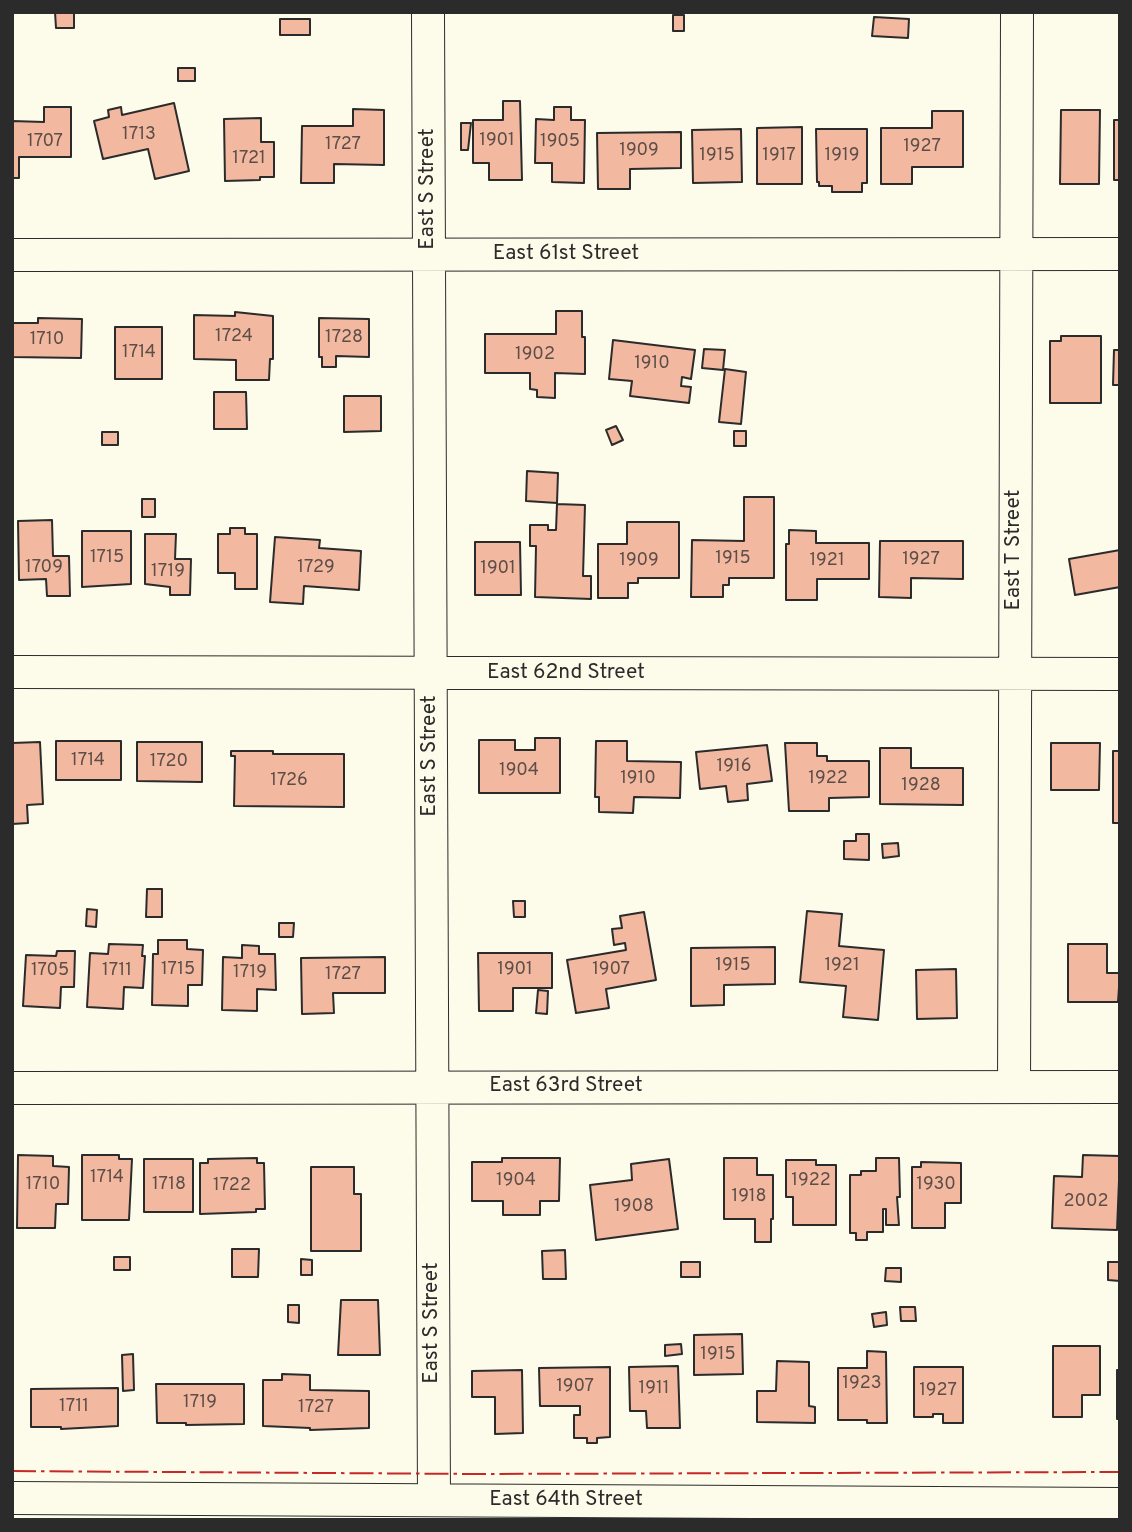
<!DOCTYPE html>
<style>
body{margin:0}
#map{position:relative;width:1132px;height:1532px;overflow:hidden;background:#fdfbea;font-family:Overpass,sans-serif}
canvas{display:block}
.frame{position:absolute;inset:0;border:14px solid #2b2b2b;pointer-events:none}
</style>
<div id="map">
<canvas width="1132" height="1532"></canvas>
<div class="frame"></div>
</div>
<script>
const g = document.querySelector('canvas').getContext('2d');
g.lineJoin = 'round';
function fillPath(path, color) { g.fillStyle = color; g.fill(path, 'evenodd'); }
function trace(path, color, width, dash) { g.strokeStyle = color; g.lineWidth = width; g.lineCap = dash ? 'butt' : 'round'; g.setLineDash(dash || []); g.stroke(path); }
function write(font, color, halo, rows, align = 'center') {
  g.font = font + ' Overpass,sans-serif'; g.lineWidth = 5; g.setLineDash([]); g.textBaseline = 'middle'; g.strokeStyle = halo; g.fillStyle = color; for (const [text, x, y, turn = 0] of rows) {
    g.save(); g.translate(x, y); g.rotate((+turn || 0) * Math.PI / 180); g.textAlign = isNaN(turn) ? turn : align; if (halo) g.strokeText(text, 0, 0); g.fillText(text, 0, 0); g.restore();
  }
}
const building = new Path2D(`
 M 55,12 L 74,12 L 74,28 L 56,28 Z
 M 673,15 L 684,15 L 684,31 L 673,31 Z
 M 874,17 L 909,19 L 908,38 L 872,36 Z
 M 280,19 L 310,19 L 310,35 L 280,35 Z
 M 178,68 L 195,68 L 195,81 L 178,81 Z
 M 503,101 L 520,101 L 522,180 L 489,180 L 489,163 L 473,163 L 473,120 L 503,120 Z
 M 174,103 L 189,171 L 155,179 L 148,149 L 103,159 L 94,121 L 109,117 L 108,110 L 121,107 L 122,115 Z
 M 44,107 L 71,107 L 71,157 L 19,157 L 19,178 L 12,178 L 12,121 L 44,122 Z
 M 554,107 L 571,107 L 571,120 L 585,120 L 584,183 L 552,182 L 552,163 L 535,163 L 536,119 L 554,120 Z
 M 353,109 L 384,110 L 384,165 L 334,164 L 334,183 L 301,183 L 302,126 L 353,126 Z
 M 1061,110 L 1100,110 L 1099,184 L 1060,184 Z
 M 932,111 L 963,111 L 963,167 L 912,167 L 912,184 L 881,184 L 881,128 L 932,128 Z
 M 261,118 L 261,142 L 274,142 L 274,177 L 260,177 L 260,180 L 225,181 L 224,119 Z
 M 1114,120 L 1120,120 L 1120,180 L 1114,180 Z
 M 461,123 L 471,123 L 468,150 L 461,150 Z
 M 802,127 L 802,184 L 757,184 L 757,128 Z
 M 741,129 L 742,182 L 693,183 L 692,130 Z
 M 816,129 L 867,129 L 867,183 L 862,183 L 862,192 L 832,192 L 832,186 L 819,186 L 819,182 L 817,182 Z
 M 681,132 L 681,168 L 630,169 L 630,189 L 598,189 L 597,133 Z
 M 556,311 L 582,311 L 582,337 L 585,337 L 585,374 L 555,373 L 555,398 L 537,397 L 537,390 L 530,389 L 530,373 L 485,373 L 485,334 L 556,334 Z
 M 235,312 L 273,316 L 273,359 L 270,359 L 269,380 L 236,380 L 236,360 L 194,359 L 194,315 L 235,316 Z
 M 38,318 L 82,319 L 81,358 L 12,357 L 12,323 L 38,323 Z
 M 319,318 L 369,319 L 369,357 L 336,356 L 336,367 L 322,367 L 322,357 L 319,357 Z
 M 115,327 L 162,327 L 162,379 L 115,379 Z
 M 1061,336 L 1101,336 L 1101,403 L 1050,403 L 1050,341 L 1061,341 Z
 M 613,340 L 695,350 L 691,379 L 682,377 L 681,386 L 691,387 L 689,403 L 630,396 L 632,381 L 609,379 Z
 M 704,349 L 725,350 L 723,370 L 702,368 Z
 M 1114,350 L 1120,350 L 1120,385 L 1113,385 Z
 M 725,369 L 746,372 L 741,424 L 719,422 Z
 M 214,392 L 246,392 L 247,429 L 214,429 Z
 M 344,396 L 381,396 L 381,431 L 344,432 Z
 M 616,426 L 623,440 L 612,445 L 606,430 Z
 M 734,431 L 746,431 L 746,446 L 734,446 Z
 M 102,432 L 118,432 L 118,445 L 102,445 Z
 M 527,471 L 558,473 L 557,503 L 526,501 Z
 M 744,497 L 774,497 L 774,578 L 729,578 L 729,585 L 723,585 L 723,597 L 691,597 L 692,540 L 744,541 Z
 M 142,499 L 155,499 L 155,517 L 142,517 Z
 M 557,504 L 585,505 L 583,576 L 591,576 L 591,599 L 535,597 L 536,546 L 530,546 L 530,525 L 548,525 L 548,530 L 556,530 Z
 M 52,520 L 53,556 L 69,556 L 70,596 L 47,596 L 46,579 L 19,580 L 18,521 Z
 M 627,522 L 679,522 L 679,578 L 638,578 L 638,583 L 628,583 L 628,598 L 598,598 L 598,544 L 627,544 Z
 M 230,528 L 245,528 L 245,534 L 257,534 L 257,589 L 235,589 L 235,573 L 218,573 L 218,534 L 230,534 Z
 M 789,530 L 816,531 L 816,543 L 869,543 L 869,579 L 817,579 L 817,600 L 786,600 L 786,544 L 789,544 Z
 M 82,531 L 131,531 L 131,584 L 82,587 Z
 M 145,534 L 176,534 L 175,559 L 191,559 L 190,595 L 170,595 L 170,587 L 145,584 Z
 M 275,537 L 320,540 L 319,548 L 361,551 L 359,590 L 304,586 L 303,604 L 270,602 Z
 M 880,541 L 963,541 L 963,579 L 911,578 L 911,598 L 879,597 Z
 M 475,542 L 520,542 L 521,595 L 475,595 Z
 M 1120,550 L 1120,587 L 1075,595 L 1069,559 Z
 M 535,738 L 560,738 L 560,793 L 479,793 L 479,740 L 515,740 L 515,750 L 535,750 Z
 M 56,741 L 121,741 L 121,780 L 56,780 Z
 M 596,741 L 627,741 L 627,761 L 681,762 L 680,798 L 634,797 L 633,813 L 599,812 L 599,797 L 595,797 Z
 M 40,742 L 43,804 L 27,805 L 28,823 L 12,824 L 12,743 Z
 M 137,742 L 202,742 L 202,782 L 137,781 Z
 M 785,743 L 817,743 L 817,756 L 827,756 L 827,761 L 869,761 L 869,797 L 829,798 L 829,811 L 789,811 Z
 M 1051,743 L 1100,743 L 1099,790 L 1051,790 Z
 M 767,745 L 772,781 L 747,784 L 748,800 L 728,802 L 726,786 L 700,789 L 696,752 Z
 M 880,748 L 911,748 L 911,768 L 963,768 L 963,805 L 880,804 Z
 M 231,751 L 273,751 L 273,754 L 344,754 L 344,807 L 234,806 L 235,756 L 231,756 Z
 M 1113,751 L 1120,751 L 1120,823 L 1113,823 Z
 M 856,834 L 869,834 L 869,860 L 844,859 L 844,841 L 856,841 Z
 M 898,843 L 899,856 L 883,858 L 882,844 Z
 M 147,889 L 162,889 L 162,917 L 146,917 Z
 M 513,901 L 525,901 L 525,917 L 514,917 Z
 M 87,909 L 97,910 L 96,927 L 86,926 Z
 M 807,911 L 842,914 L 839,946 L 884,950 L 878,1020 L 843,1017 L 846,986 L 800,982 Z
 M 644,912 L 656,980 L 606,989 L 609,1008 L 576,1013 L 567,960 L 626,950 L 625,943 L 614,945 L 612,929 L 622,928 L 620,916 Z
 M 279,923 L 294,923 L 293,937 L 279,937 Z
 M 158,940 L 187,940 L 187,949 L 203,950 L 202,985 L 188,985 L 188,1006 L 152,1005 L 153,954 L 158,954 Z
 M 109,944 L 143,945 L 142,956 L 145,956 L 143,988 L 124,987 L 123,1009 L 87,1007 L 90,953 L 108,954 Z
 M 1068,944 L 1107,944 L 1107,973 L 1120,973 L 1118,1002 L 1068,1002 Z
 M 242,945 L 259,946 L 259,954 L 275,954 L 276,990 L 257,989 L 257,1011 L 222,1010 L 223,957 L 242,958 Z
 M 775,947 L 775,984 L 724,985 L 724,1005 L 691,1006 L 691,948 Z
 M 57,951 L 75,951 L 74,987 L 61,987 L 60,1008 L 23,1006 L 26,955 L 56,956 Z
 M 478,953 L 552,953 L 552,988 L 513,988 L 513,1011 L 479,1011 Z
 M 385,957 L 385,993 L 333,993 L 334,1013 L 302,1014 L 301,958 Z
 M 956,969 L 957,1018 L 917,1019 L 916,970 Z
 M 538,990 L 548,991 L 547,1014 L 536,1013 Z
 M 18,1155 L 53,1156 L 53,1166 L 69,1167 L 68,1204 L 56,1204 L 55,1228 L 17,1228 Z
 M 82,1155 L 119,1155 L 119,1159 L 132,1159 L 129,1220 L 82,1220 Z
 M 1083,1155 L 1120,1156 L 1117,1230 L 1052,1228 L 1054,1176 L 1082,1177 Z
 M 257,1158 L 257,1163 L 264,1163 L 265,1209 L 256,1209 L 256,1212 L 200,1214 L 200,1163 L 208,1163 L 208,1159 Z
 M 502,1158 L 560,1158 L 559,1201 L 540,1201 L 540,1215 L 503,1215 L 503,1201 L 472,1201 L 472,1162 L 502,1162 Z
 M 724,1158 L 757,1158 L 757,1175 L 773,1175 L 773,1219 L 771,1219 L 771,1242 L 755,1242 L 755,1219 L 724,1219 Z
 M 876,1158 L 899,1158 L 900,1197 L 897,1197 L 899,1225 L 886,1225 L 886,1209 L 883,1209 L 883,1232 L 867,1232 L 867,1240 L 856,1240 L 856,1233 L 850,1233 L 850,1175 L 861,1175 L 861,1171 L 876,1171 Z
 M 144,1159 L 193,1159 L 193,1212 L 144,1212 Z
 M 669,1159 L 678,1229 L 596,1240 L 590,1185 L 632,1180 L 631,1164 Z
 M 786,1160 L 816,1160 L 816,1165 L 836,1165 L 836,1225 L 793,1225 L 793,1197 L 786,1197 Z
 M 921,1162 L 961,1163 L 961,1203 L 945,1203 L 945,1228 L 912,1228 L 912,1167 L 921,1167 Z
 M 311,1167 L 354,1167 L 354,1194 L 361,1194 L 361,1251 L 311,1251 Z
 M 232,1249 L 259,1249 L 258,1277 L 232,1277 Z
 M 565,1250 L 566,1279 L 543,1279 L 542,1251 Z
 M 114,1257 L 130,1257 L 130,1270 L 114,1270 Z
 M 301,1259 L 312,1260 L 312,1275 L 301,1275 Z
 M 681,1262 L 700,1262 L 700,1277 L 681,1277 Z
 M 1108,1262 L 1120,1262 L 1120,1281 L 1108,1280 Z
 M 886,1268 L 901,1268 L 901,1282 L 885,1281 Z
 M 341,1300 L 378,1300 L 380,1355 L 338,1355 Z
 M 288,1305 L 299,1305 L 299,1323 L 288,1322 Z
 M 900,1307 L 915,1307 L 916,1321 L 901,1321 Z
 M 886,1312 L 887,1325 L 874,1327 L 872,1314 Z
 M 742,1334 L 743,1374 L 694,1375 L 694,1335 Z
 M 681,1344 L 682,1354 L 665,1356 L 665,1345 Z
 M 1053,1346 L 1100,1346 L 1100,1395 L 1082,1395 L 1082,1417 L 1053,1417 Z
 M 867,1351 L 886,1352 L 887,1423 L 867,1423 L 867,1420 L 838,1420 L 838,1368 L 867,1368 Z
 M 133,1354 L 134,1390 L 123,1391 L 122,1355 Z
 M 777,1361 L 809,1362 L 809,1406 L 815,1407 L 815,1423 L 757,1422 L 757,1391 L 776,1391 Z
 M 678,1366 L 680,1428 L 647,1428 L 646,1411 L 630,1411 L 629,1367 Z
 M 610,1367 L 610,1437 L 597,1438 L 597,1443 L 587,1443 L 587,1438 L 574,1438 L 574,1415 L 580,1415 L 580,1406 L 540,1406 L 539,1368 Z
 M 914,1367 L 963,1367 L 963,1423 L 943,1423 L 943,1414 L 933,1414 L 933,1417 L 914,1417 Z
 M 522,1370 L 523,1433 L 495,1434 L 495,1397 L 472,1397 L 472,1371 Z
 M 1117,1370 L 1120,1370 L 1120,1419 L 1117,1419 Z
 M 282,1374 L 310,1375 L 310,1390 L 369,1391 L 369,1428 L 310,1430 L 310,1428 L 263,1426 L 263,1380 L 282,1380 Z
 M 156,1384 L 244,1384 L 244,1424 L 186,1425 L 186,1423 L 157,1423 Z
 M 118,1388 L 118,1426 L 61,1429 L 61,1427 L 31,1427 L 31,1389 Z`);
const minor = new Path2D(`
 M 428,12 L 434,1500
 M 12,255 L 1120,254
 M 12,672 L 1120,674
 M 1014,1087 L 1017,12
 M 12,1088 L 1120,1087
 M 12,1498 L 1120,1504`);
const power = new Path2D(`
 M 12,1471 L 481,1474 L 1120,1472`);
const numberNames = [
 ["1713",139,135],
 ["1901",497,141],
 ["1707",45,142],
 ["1905",560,142],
 ["1727",343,145],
 ["1927",922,147],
 ["1909",639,151],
 ["1915",717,156],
 ["1917",779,156],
 ["1919",842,156],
 ["1721",249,159],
 ["1724",234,337],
 ["1728",344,338],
 ["1710",47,340],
 ["1714",139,353],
 ["1902",535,355],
 ["1910",652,364],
 ["1715",107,558],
 ["1915",733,559],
 ["1927",921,560],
 ["1909",639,561],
 ["1921",827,561],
 ["1709",44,568],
 ["1729",316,568],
 ["1901",498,569],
 ["1719",168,572],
 ["1714",88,761],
 ["1720",169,762],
 ["1916",734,767],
 ["1904",519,771],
 ["1910",638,779],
 ["1922",828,779],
 ["1726",289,781],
 ["1928",921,786],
 ["1915",733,966],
 ["1921",842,966],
 ["1715",178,970],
 ["1901",515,970],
 ["1907",611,970],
 ["1705",50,971],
 ["1711",117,971],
 ["1719",250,973],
 ["1727",343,975],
 ["1714",107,1178],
 ["1904",516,1181],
 ["1922",811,1181],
 ["1710",43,1185],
 ["1718",169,1185],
 ["1930",936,1185],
 ["1722",232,1186],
 ["1918",749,1197],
 ["2002",1086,1202],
 ["1908",634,1207],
 ["1915",718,1355],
 ["1923",862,1384],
 ["1907",575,1387],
 ["1911",654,1389],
 ["1927",938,1391],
 ["1719",200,1403],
 ["1711",74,1407],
 ["1727",316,1408]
];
const streetNames = [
 ["East S Street",429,189,-90],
 ["East 61st Street",566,255],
 ["East T Street",1015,550,-90],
 ["East 62nd Street",566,674],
 ["East S Street",431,756,-90],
 ["East 63rd Street",566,1087],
 ["East S Street",433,1323,-90],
 ["East 64th Street",566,1501]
];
fillPath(building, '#f2b8a0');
trace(building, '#2b2b2b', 2);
trace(minor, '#2b2b2b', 34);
trace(minor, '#fdfbea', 32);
trace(power, '#c62828', 2, [24, 5, 3.5, 5]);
write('18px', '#5d4e48', null, numberNames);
write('21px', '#2b2b2b', '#fdfbea', streetNames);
</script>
